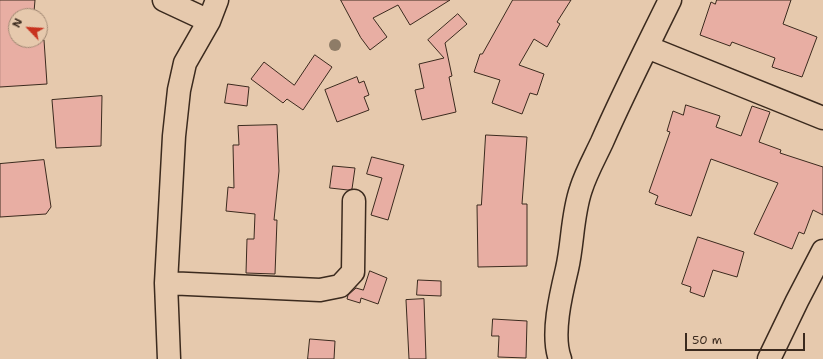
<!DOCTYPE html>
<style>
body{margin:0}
#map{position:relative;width:823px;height:359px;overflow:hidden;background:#e6c9ad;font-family:"Shantell Sans",sans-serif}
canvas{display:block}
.north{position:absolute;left:8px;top:8px;width:40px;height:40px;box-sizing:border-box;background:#e6c9ad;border:1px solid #a28974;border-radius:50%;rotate:295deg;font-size:11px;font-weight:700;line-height:16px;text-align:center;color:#3b2a1e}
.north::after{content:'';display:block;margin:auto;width:14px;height:18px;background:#c8321e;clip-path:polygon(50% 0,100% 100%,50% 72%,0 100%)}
.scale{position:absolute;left:685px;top:333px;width:120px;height:18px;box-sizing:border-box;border:2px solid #3b2a1e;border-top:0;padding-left:5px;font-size:12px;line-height:14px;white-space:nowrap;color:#3b2a1e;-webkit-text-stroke:3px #e6c9ad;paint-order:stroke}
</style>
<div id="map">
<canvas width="823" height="359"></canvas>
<div class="north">N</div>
<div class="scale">50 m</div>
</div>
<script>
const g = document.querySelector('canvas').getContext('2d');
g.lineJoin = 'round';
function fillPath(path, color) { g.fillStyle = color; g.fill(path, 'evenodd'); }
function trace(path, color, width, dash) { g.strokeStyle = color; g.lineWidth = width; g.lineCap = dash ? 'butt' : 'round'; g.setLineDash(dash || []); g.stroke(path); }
const building = new Path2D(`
 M 0,0 L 35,0 L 34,12 L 23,16 L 16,16 L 16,40 L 44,40 L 47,84 L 0,87 Z
 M 341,0 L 450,0 L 410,25 L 398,5 L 373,18 L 387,37 L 370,50 L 361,38 Z
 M 513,0 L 571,0 L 557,22 L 560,24 L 547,47 L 534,39 L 519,65 L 544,74 L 537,95 L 530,93 L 522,114 L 492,103 L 500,80 L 474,72 L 480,54 L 482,54 Z
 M 717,0 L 791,0 L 783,24 L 817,37 L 802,77 L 772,67 L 775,58 L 732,42 L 730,46 L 700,35 L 711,2 L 715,4 Z
 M 458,14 L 467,24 L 445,43 L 452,76 L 449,77 L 456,112 L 422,120 L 415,90 L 424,88 L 419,64 L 444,58 L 428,40 Z
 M 315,55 L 332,67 L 303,110 L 287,99 L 283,103 L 251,79 L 264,62 L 294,85 Z
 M 357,77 L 359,83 L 364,81 L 369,95 L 364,97 L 369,110 L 337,122 L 325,90 Z
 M 228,84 L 249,87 L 247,106 L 225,103 Z
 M 102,96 L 101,146 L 56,148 L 52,100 Z
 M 686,105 L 720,116 L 716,127 L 741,136 L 752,106 L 770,112 L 759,142 L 781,150 L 780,153 L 823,167 L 823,215 L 813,210 L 804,234 L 799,232 L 792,249 L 754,234 L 778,183 L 711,159 L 691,216 L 655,204 L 658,196 L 649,192 L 670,132 L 667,131 L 673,111 L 683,115 Z
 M 277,125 L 279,171 L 274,220 L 277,220 L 275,274 L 246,273 L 247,239 L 254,239 L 255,214 L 226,211 L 228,187 L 234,188 L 233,145 L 239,145 L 238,126 Z
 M 486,135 L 527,137 L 522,204 L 527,204 L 527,266 L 478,267 L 477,205 L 481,205 Z
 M 372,157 L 404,165 L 388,220 L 371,215 L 382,178 L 367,174 Z
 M 44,160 L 51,207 L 46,214 L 0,217 L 0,164 Z
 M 333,166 L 355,168 L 352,189 L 348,190 L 330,188 Z
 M 698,237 L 744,252 L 737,277 L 713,270 L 704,297 L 690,292 L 691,287 L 682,284 Z
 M 370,271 L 387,278 L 378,304 L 361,298 L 360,303 L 347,299 L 348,295 L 356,288 L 363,290 Z
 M 418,280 L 441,281 L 441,296 L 417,295 Z
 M 424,299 L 426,359 L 409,359 L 406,300 Z
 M 493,319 L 527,321 L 526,358 L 498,357 L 499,336 L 492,336 Z
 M 310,339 L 335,341 L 334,359 L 308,359 Z`);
const minor = new Path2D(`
 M 164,0 L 209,21
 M 647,47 L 823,118
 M 166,283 L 320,290 L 340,286 L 353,272 L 354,201
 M 169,359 L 166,283 L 174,136 L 179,90 L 185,63 L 209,21 L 217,0
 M 560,359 C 551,335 561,294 567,269 C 573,243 572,215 581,189 C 586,173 595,157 602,142 C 623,94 647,47 670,0
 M 769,359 L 797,301 L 823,251`);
const trees = [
 [335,45]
];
fillPath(building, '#e8aea3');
trace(building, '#3b2a1e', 1);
trace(minor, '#3b2a1e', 25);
trace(minor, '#e6c9ad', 22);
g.fillStyle = '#8e7c67';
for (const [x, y] of trees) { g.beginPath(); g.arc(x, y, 6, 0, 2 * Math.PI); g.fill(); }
</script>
